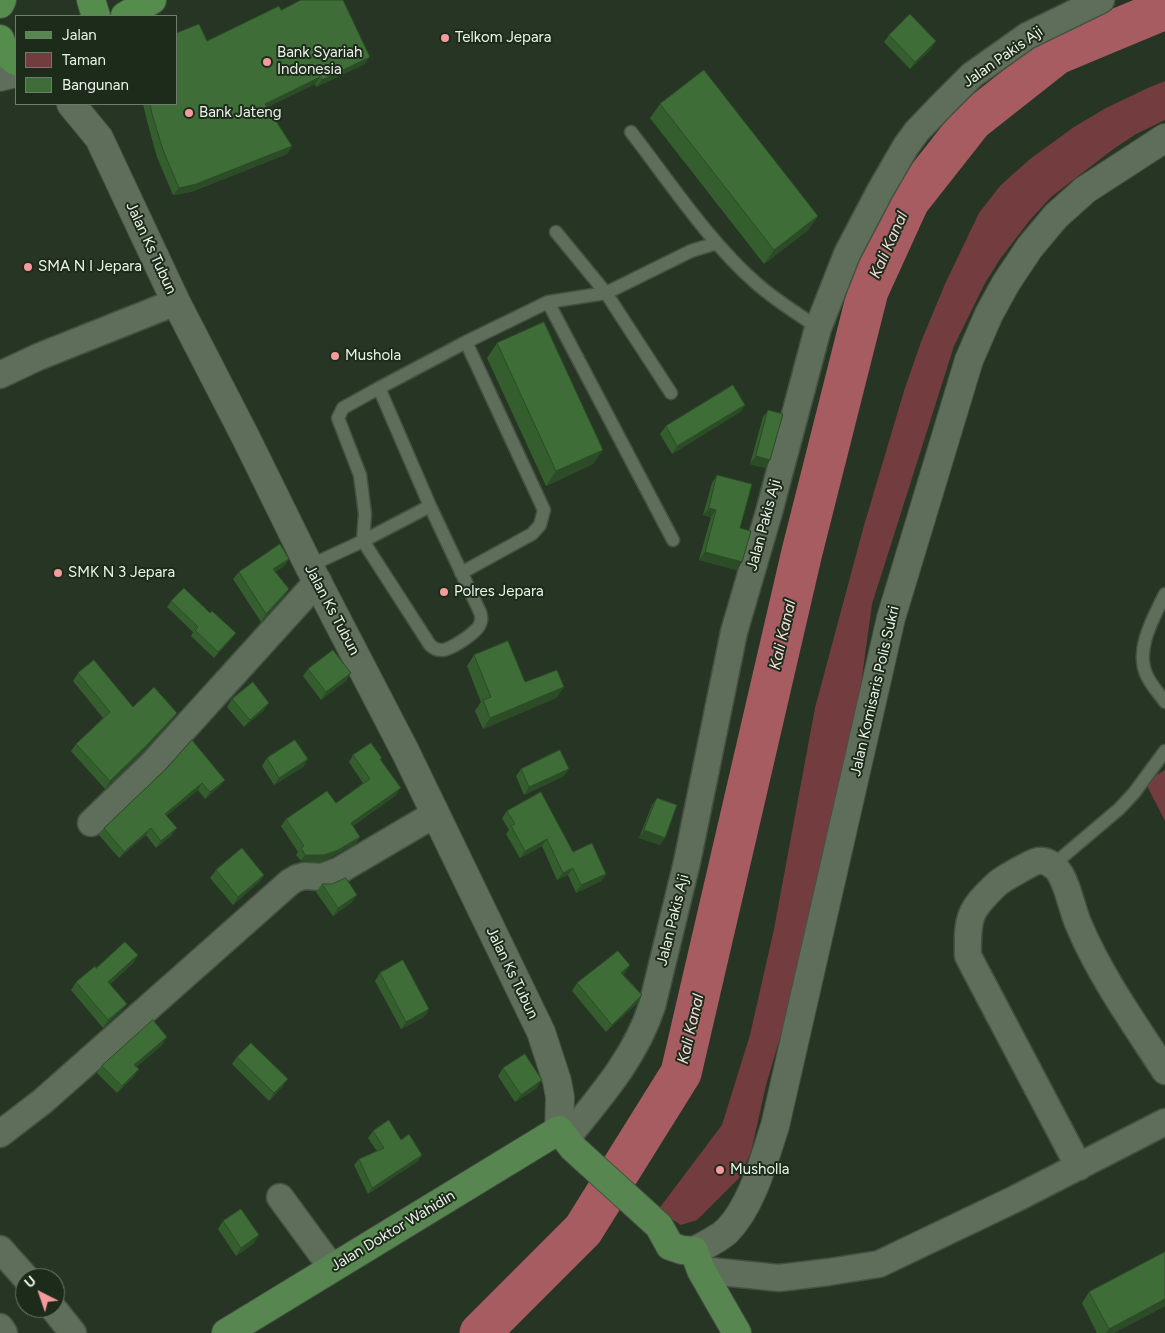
<!DOCTYPE html>
<style>
body{margin:0}
#map{position:relative;width:1165px;height:1333px;overflow:hidden;background:#273524;font-family:Figtree,sans-serif}
canvas{display:block}
.legend{position:absolute;left:15px;top:15px;width:162px;height:90px;box-sizing:border-box;background:#1d2b1b;border:1px solid #6f7b6d;margin:0;padding:6px 9px;list-style:none;font-size:15px;color:#ebf4e9}
.legend li{display:flex;align-items:center;gap:10px;height:25px}
.legend b{width:25px;border:1px solid #6f7b6d}
.north{position:absolute;left:15px;top:1268px;width:50px;height:50px;box-sizing:border-box;background:#1d2b1b;border:1px solid #6f7b6d;border-radius:50%;rotate:319deg;font-size:14px;font-weight:700;line-height:20px;text-align:center;color:#ebf4e9}
.north::after{content:'';display:block;margin:auto;width:18px;height:22px;background:#f59b9e;clip-path:polygon(50% 0,100% 100%,50% 72%,0 100%)}
</style>
<div id="map">
<canvas width="1165" height="1333"></canvas>
<ul class="legend">
<li><b style="height:6px;background:#578650"></b>Jalan</li>
<li><b style="height:14px;background:#733d40"></b>Taman</li>
<li><b style="height:14px;background:#3e6d37"></b>Bangunan</li>
</ul>
<div class="north">U</div>
</div>
<script>
const g = document.querySelector('canvas').getContext('2d');
g.lineJoin = 'round';
function fillPath(path, color) { g.fillStyle = color; g.fill(path, 'evenodd'); }
function trace(path, color, width, dash) { g.strokeStyle = color; g.lineWidth = width; g.lineCap = dash ? 'butt' : 'round'; g.setLineDash(dash || []); g.stroke(path); }
function write(font, color, halo, rows, align = 'center') {
  g.font = font + ' Figtree,sans-serif'; g.lineWidth = 4; g.setLineDash([]); g.textBaseline = 'middle'; g.strokeStyle = halo; g.fillStyle = color; for (const [text, x, y, turn = 0] of rows) {
    g.save(); g.translate(x, y); g.rotate((+turn || 0) * Math.PI / 180); g.textAlign = isNaN(turn) ? turn : align; if (halo) g.strokeText(text, 0, 0); g.fillText(text, 0, 0); g.restore();
  }
}
const green = new Path2D(`
 M 1165,81 L 1165,120 L 1136,134 L 1112,150 L 1051,197 L 1030,220 L 1000,259 L 985,283 L 954,346 L 872,604 L 858,706 L 812,916 L 794,979 L 789,1007 L 766,1085 L 751,1152 L 739,1178 L 697,1220 L 681,1225 L 658,1210 L 722,1125 L 750,1035 L 774,929 L 815,708 L 863,529 L 904,391 L 921,342 L 945,284 L 979,213 L 1000,186 L 1030,159 L 1074,127 L 1106,108 L 1150,87 Z
 M 1165,770 L 1165,821 L 1145,782 Z`);
const river = new Path2D(`
 M 480,1333 L 583,1230 L 681,1073 L 802,552 L 868,291 L 909,201 L 972,121 L 1057,54 L 1165,9`);
const service = new Path2D(`
 M 631,132 C 669,181 709,242 756,283 C 775,300 797,313 818,328
 M 556,232 L 606,293 L 671,393
 M 548,302 L 673,540
 M 379,388 L 343,408 L 338,418 L 360,475 L 365,514 L 363,541 L 430,645 C 433,648 437,650 441,650 C 449,651 478,632 480,624 C 482,620 481,615 480,612 L 430,506
 M 309,566 L 363,541 L 430,506 L 379,388 L 466,342 L 548,302 L 606,293 L 691,251 L 717,243
 M 461,573 L 532,534 L 540,525 L 544,510 L 466,342
 M 1165,594 C 1154,617 1134,650 1147,676 C 1151,685 1159,693 1165,702
 M 1053,865 L 1119,809 L 1134,793 L 1165,751`);
const minor = new Path2D(`
 M 0,375 L 38,357 L 176,302
 M 91,823 L 153,763 L 318,581
 M 0,1134 L 43,1101 L 290,882 L 297,878 L 304,876 L 322,877 L 340,870 L 435,814
 M 566,1139 C 600,1097 635,1058 652,1006 L 687,862 L 734,632 L 769,512 L 818,328 L 847,254 L 880,191 L 906,146 L 917,131 L 942,105 L 972,75 L 1027,36 L 1101,0
 M 1079,1167 L 968,956 C 967,917 969,910 998,883 C 1003,879 1032,862 1038,861 C 1043,860 1048,862 1052,865 C 1066,873 1071,907 1078,923 C 1100,976 1134,1023 1165,1071
 M 280,1197 L 332,1268
 M 0,1249 L 26,1278
 M 701,1270 L 779,1278 L 829,1272 L 879,1264 L 1015,1199 L 1165,1122
 M 53,1308 L 73,1333
 M 0,1327 L 4,1333`);
const secondary = new Path2D(`
 M 0,77 L 16,73
 M 71,104 L 99,138 L 176,302 L 245,436 L 309,566 L 405,751 L 541,1032 L 557,1081 L 560,1097 L 559,1130
 M 694,1251 C 705,1245 717,1240 727,1231 C 752,1206 764,1159 775,1126 L 891,618 L 969,360 L 989,314 L 1006,283 L 1030,247 L 1056,216 L 1085,190 L 1165,138`);
const primary = new Path2D(`
 M 226,1333 L 559,1130 L 573,1148 L 659,1226 L 670,1246 L 682,1250 L 694,1251 L 701,1270 L 737,1333`);
const trunk = new Path2D(`
 M 91,0 L 96,16
 M 0,4 L 2,0
 M 125,16 L 152,0
 M 0,39 C 2,47 9,57 16,61`);
const wall = new Path2D(`
 M 281,10 L 365,64 L 316,87 L 315,84 L 267,107 L 292,146 L 287,154 L 191,192 L 173,195 L 157,157 L 147,121 L 143,104 L 176,104 L 207,41 Z
 M 889,35 L 931,49 L 910,69 L 884,42 Z
 M 660,104 L 818,216 L 808,230 L 764,264 L 650,118 Z
 M 497,343 L 593,464 L 546,486 L 487,358 Z
 M 745,405 L 740,412 L 672,454 L 660,434 L 666,426 Z
 M 768,410 L 765,468 L 750,464 L 763,417 Z
 M 717,475 L 740,528 L 742,562 L 737,570 L 699,560 L 711,517 L 703,515 L 712,483 Z
 M 289,559 L 284,566 L 275,572 L 284,597 L 261,622 L 233,579 L 239,572 Z
 M 171,601 L 231,639 L 214,658 L 191,636 L 193,632 L 167,607 Z
 M 474,655 L 525,682 L 564,687 L 556,698 L 483,729 L 475,711 L 481,702 L 467,666 Z
 M 308,669 L 346,681 L 321,700 L 303,676 Z
 M 78,673 L 133,707 L 177,713 L 172,720 L 142,753 L 105,789 L 71,751 L 76,744 L 103,718 L 73,681 Z
 M 232,699 L 264,710 L 244,727 L 227,707 Z
 M 353,755 L 382,758 L 380,760 L 396,795 L 353,826 L 360,837 L 355,844 L 333,856 L 320,862 L 301,861 L 296,855 L 298,852 L 281,826 L 286,819 L 336,803 L 363,783 L 349,762 Z
 M 267,758 L 308,759 L 303,767 L 274,785 L 262,766 Z
 M 168,767 L 225,780 L 220,786 L 205,799 L 198,790 L 166,816 L 172,835 L 156,848 L 146,835 L 119,858 L 99,835 L 104,828 Z
 M 521,769 L 564,776 L 524,795 L 516,776 Z
 M 657,798 L 665,838 L 660,845 L 639,838 L 652,805 Z
 M 507,811 L 606,874 L 601,881 L 576,893 L 568,875 L 557,880 L 542,846 L 520,858 L 506,834 L 509,830 L 502,818 Z
 M 216,870 L 264,875 L 259,882 L 233,905 L 210,878 Z
 M 322,884 L 352,902 L 333,916 L 316,892 Z
 M 138,955 L 133,963 L 110,984 L 127,1004 L 121,1011 L 103,1028 L 71,990 L 76,982 L 96,968 Z
 M 630,965 L 623,974 L 642,995 L 637,1003 L 606,1032 L 572,991 L 577,983 Z
 M 380,973 L 429,1009 L 424,1017 L 401,1029 L 375,981 Z
 M 162,1045 L 136,1067 L 139,1069 L 133,1077 L 117,1093 L 97,1073 L 102,1066 Z
 M 237,1057 L 283,1086 L 269,1101 L 232,1064 Z
 M 503,1068 L 537,1088 L 515,1102 L 498,1076 Z
 M 373,1131 L 401,1140 L 422,1155 L 418,1161 L 368,1194 L 354,1165 L 359,1159 L 377,1151 L 368,1138 Z
 M 223,1221 L 254,1243 L 236,1256 L 218,1229 Z
 M 1165,1252 L 1165,1306 L 1114,1333 L 1097,1333 L 1082,1303 L 1089,1292 Z`);
const shadedWall = new Path2D(`
 M 936,41 L 931,49 L 910,69 L 915,62 Z
 M 370,57 L 365,64 L 316,87 L 322,80 Z
 M 320,77 L 315,84 L 260,111 L 265,104 Z
 M 292,146 L 287,154 L 191,192 L 173,195 L 179,188 Z
 M 818,216 L 808,230 L 764,264 L 774,250 Z
 M 745,405 L 740,412 L 672,454 L 677,446 Z
 M 603,450 L 593,464 L 546,486 L 556,471 Z
 M 756,456 L 770,460 L 765,468 L 750,464 Z
 M 709,508 L 716,510 L 711,517 L 703,515 Z
 M 705,552 L 742,562 L 737,570 L 699,560 Z
 M 289,559 L 284,566 L 268,577 L 273,569 Z
 M 289,589 L 284,597 L 261,622 L 266,614 Z
 M 236,633 L 231,639 L 214,658 L 218,652 Z
 M 351,673 L 346,681 L 321,700 L 326,692 Z
 M 564,687 L 556,698 L 483,729 L 490,718 Z
 M 269,703 L 264,710 L 244,727 L 250,720 Z
 M 177,713 L 172,720 L 142,753 L 105,789 L 110,781 Z
 M 308,759 L 303,767 L 274,785 L 279,778 Z
 M 569,769 L 564,776 L 524,795 L 529,787 Z
 M 225,780 L 220,786 L 205,799 L 210,792 Z
 M 202,783 L 198,790 L 160,821 L 165,814 Z
 M 401,788 L 396,795 L 347,830 L 351,823 Z
 M 151,828 L 146,835 L 119,858 L 124,852 Z
 M 177,828 L 172,835 L 156,848 L 161,841 Z
 M 644,830 L 665,838 L 660,845 L 639,838 Z
 M 360,837 L 355,844 L 333,856 L 320,862 L 301,861 L 305,855 Z
 M 547,839 L 542,846 L 520,858 L 525,851 Z
 M 573,868 L 568,875 L 557,880 L 563,873 Z
 M 606,874 L 601,881 L 576,893 L 581,885 Z
 M 264,875 L 259,882 L 233,905 L 238,897 Z
 M 357,895 L 352,902 L 333,916 L 338,908 Z
 M 138,955 L 133,963 L 103,989 L 108,982 Z
 M 630,965 L 625,973 L 616,980 L 621,973 Z
 M 642,995 L 637,1003 L 606,1032 L 612,1025 Z
 M 127,1004 L 121,1011 L 103,1028 L 108,1020 Z
 M 429,1009 L 424,1017 L 401,1029 L 406,1022 Z
 M 167,1037 L 162,1045 L 129,1073 L 134,1065 Z
 M 139,1069 L 133,1077 L 117,1093 L 122,1086 Z
 M 288,1079 L 283,1086 L 269,1101 L 274,1093 Z
 M 542,1080 L 537,1088 L 515,1102 L 521,1095 Z
 M 422,1155 L 418,1161 L 368,1194 L 372,1188 Z
 M 259,1235 L 254,1243 L 236,1256 L 241,1248 Z
 M 1165,1299 L 1165,1306 L 1114,1333 L 1106,1333 L 1109,1329 Z`);
const building = new Path2D(`
 M 301,0 L 343,0 L 370,57 L 322,80 L 320,77 L 265,104 L 292,146 L 196,184 L 179,188 L 163,150 L 152,114 L 150,104 L 176,104 L 176,33 L 199,24 L 207,41 L 279,6 L 281,10 Z
 M 910,14 L 936,41 L 915,62 L 889,35 Z
 M 704,70 L 818,216 L 774,250 L 660,104 Z
 M 544,322 L 603,450 L 556,471 L 497,343 Z
 M 733,385 L 745,405 L 677,446 L 666,426 Z
 M 768,410 L 783,414 L 770,460 L 756,456 Z
 M 717,475 L 752,484 L 740,528 L 751,531 L 742,562 L 705,552 L 716,510 L 709,508 Z
 M 280,544 L 289,559 L 273,569 L 289,589 L 266,614 L 239,572 Z
 M 184,588 L 210,613 L 212,611 L 236,633 L 218,652 L 195,630 L 198,627 L 171,601 Z
 M 508,641 L 525,682 L 557,670 L 564,687 L 490,718 L 483,700 L 491,697 L 474,655 Z
 M 333,650 L 351,673 L 326,692 L 308,669 Z
 M 94,660 L 133,707 L 154,687 L 177,713 L 147,745 L 110,781 L 76,744 L 110,712 L 78,673 Z
 M 253,682 L 269,703 L 250,720 L 232,699 Z
 M 192,740 L 225,780 L 210,792 L 202,783 L 165,814 L 177,828 L 161,841 L 151,828 L 124,852 L 104,828 L 168,767 Z
 M 295,740 L 308,759 L 279,778 L 267,758 Z
 M 371,743 L 382,758 L 380,759 L 401,788 L 351,823 L 360,837 L 338,850 L 324,855 L 305,855 L 301,848 L 304,846 L 286,819 L 327,791 L 336,803 L 370,779 L 353,755 Z
 M 560,750 L 569,769 L 529,787 L 521,769 Z
 M 541,792 L 573,852 L 592,843 L 606,874 L 581,885 L 573,868 L 563,873 L 547,839 L 525,851 L 511,826 L 515,824 L 507,811 Z
 M 657,798 L 677,805 L 665,838 L 644,830 Z
 M 242,848 L 264,875 L 238,897 L 216,870 Z
 M 346,878 L 357,895 L 338,908 L 322,884 L 332,884 Z
 M 125,942 L 138,955 L 108,982 L 127,1004 L 108,1020 L 76,982 L 95,966 L 96,968 Z
 M 618,951 L 630,965 L 621,973 L 642,995 L 612,1025 L 577,983 Z
 M 403,960 L 429,1009 L 406,1022 L 380,973 Z
 M 153,1020 L 167,1037 L 134,1065 L 139,1069 L 122,1086 L 102,1066 Z
 M 251,1043 L 288,1079 L 274,1093 L 237,1057 Z
 M 525,1054 L 542,1080 L 521,1095 L 503,1068 Z
 M 389,1120 L 401,1140 L 409,1134 L 422,1155 L 372,1188 L 359,1159 L 384,1148 L 373,1131 Z
 M 241,1209 L 259,1235 L 241,1248 L 223,1221 Z
 M 1165,1252 L 1165,1299 L 1109,1329 L 1089,1292 Z`);
const markers = [
 [445,38,5,"#f59b9e"],
 [267,62,5,"#f59b9e"],
 [189,113,5,"#f59b9e"],
 [28,267,5,"#f59b9e"],
 [335,356,5,"#f59b9e"],
 [58,573,5,"#f59b9e"],
 [444,592,5,"#f59b9e"],
 [720,1170,5,"#f59b9e"]
];
const poiNames = [
 ["Telkom Jepara",455,38],
 ["Bank Syariah",277,53],
 ["Indonesia",277,70],
 ["Bank Jateng",199,113],
 ["SMA N I Jepara",38,267],
 ["Mushola",345,356],
 ["SMK N 3 Jepara",68,573],
 ["Polres Jepara",454,592],
 ["Musholla",730,1170]
];
const streetNames = [
 ["Jalan Pakis Aji",1003,57,-35],
 ["Jalan Ks Tubun",151,248,65],
 ["Jalan Pakis Aji",764,525,-75],
 ["Jalan Ks Tubun",332,610,62],
 ["Jalan Komisaris Polis Sukri",875,691,-77],
 ["Jalan Pakis Aji",673,920,-76],
 ["Jalan Ks Tubun",512,973,64],
 ["Jalan Doktor Wahidin",393,1231,-31]
];
const waterNames = [
 ["Kali Kanal",889,245,-66],
 ["Kali Kanal",783,635,-77],
 ["Kali Kanal",691,1029,-77]
];
fillPath(green, '#733d40');
trace(river, '#a65c60', 41);
trace(service, '#445142', 15);
trace(minor, '#445142', 29);
trace(secondary, '#445142', 30);
trace(primary, '#445142', 30);
trace(trunk, '#445142', 30);
trace(service, '#5e6e5b', 12);
trace(minor, '#5e6e5b', 26);
trace(secondary, '#5e6e5b', 28);
trace(primary, '#578650', 28);
trace(trunk, '#558e4c', 28);
fillPath(wall, '#355e2f');
fillPath(shadedWall, '#2b4c26');
fillPath(building, '#3e6d37');
trace(building, '#2b4c26', 1);
for (const [x, y, r, color] of markers) { const dot = new Path2D(); dot.arc(x, y, r, 0, 2 * Math.PI); g.fillStyle = color; g.fill(dot); trace(dot, '#1d2b1b', 2); }
write('15px', '#ebf4e9', '#1d2b1b', poiNames, 'left');
write('15px', '#ebf4e9', '#1d2b1b', streetNames);
write('italic 16px', '#f3dcdc', '#1d2b1b', waterNames);
</script>
